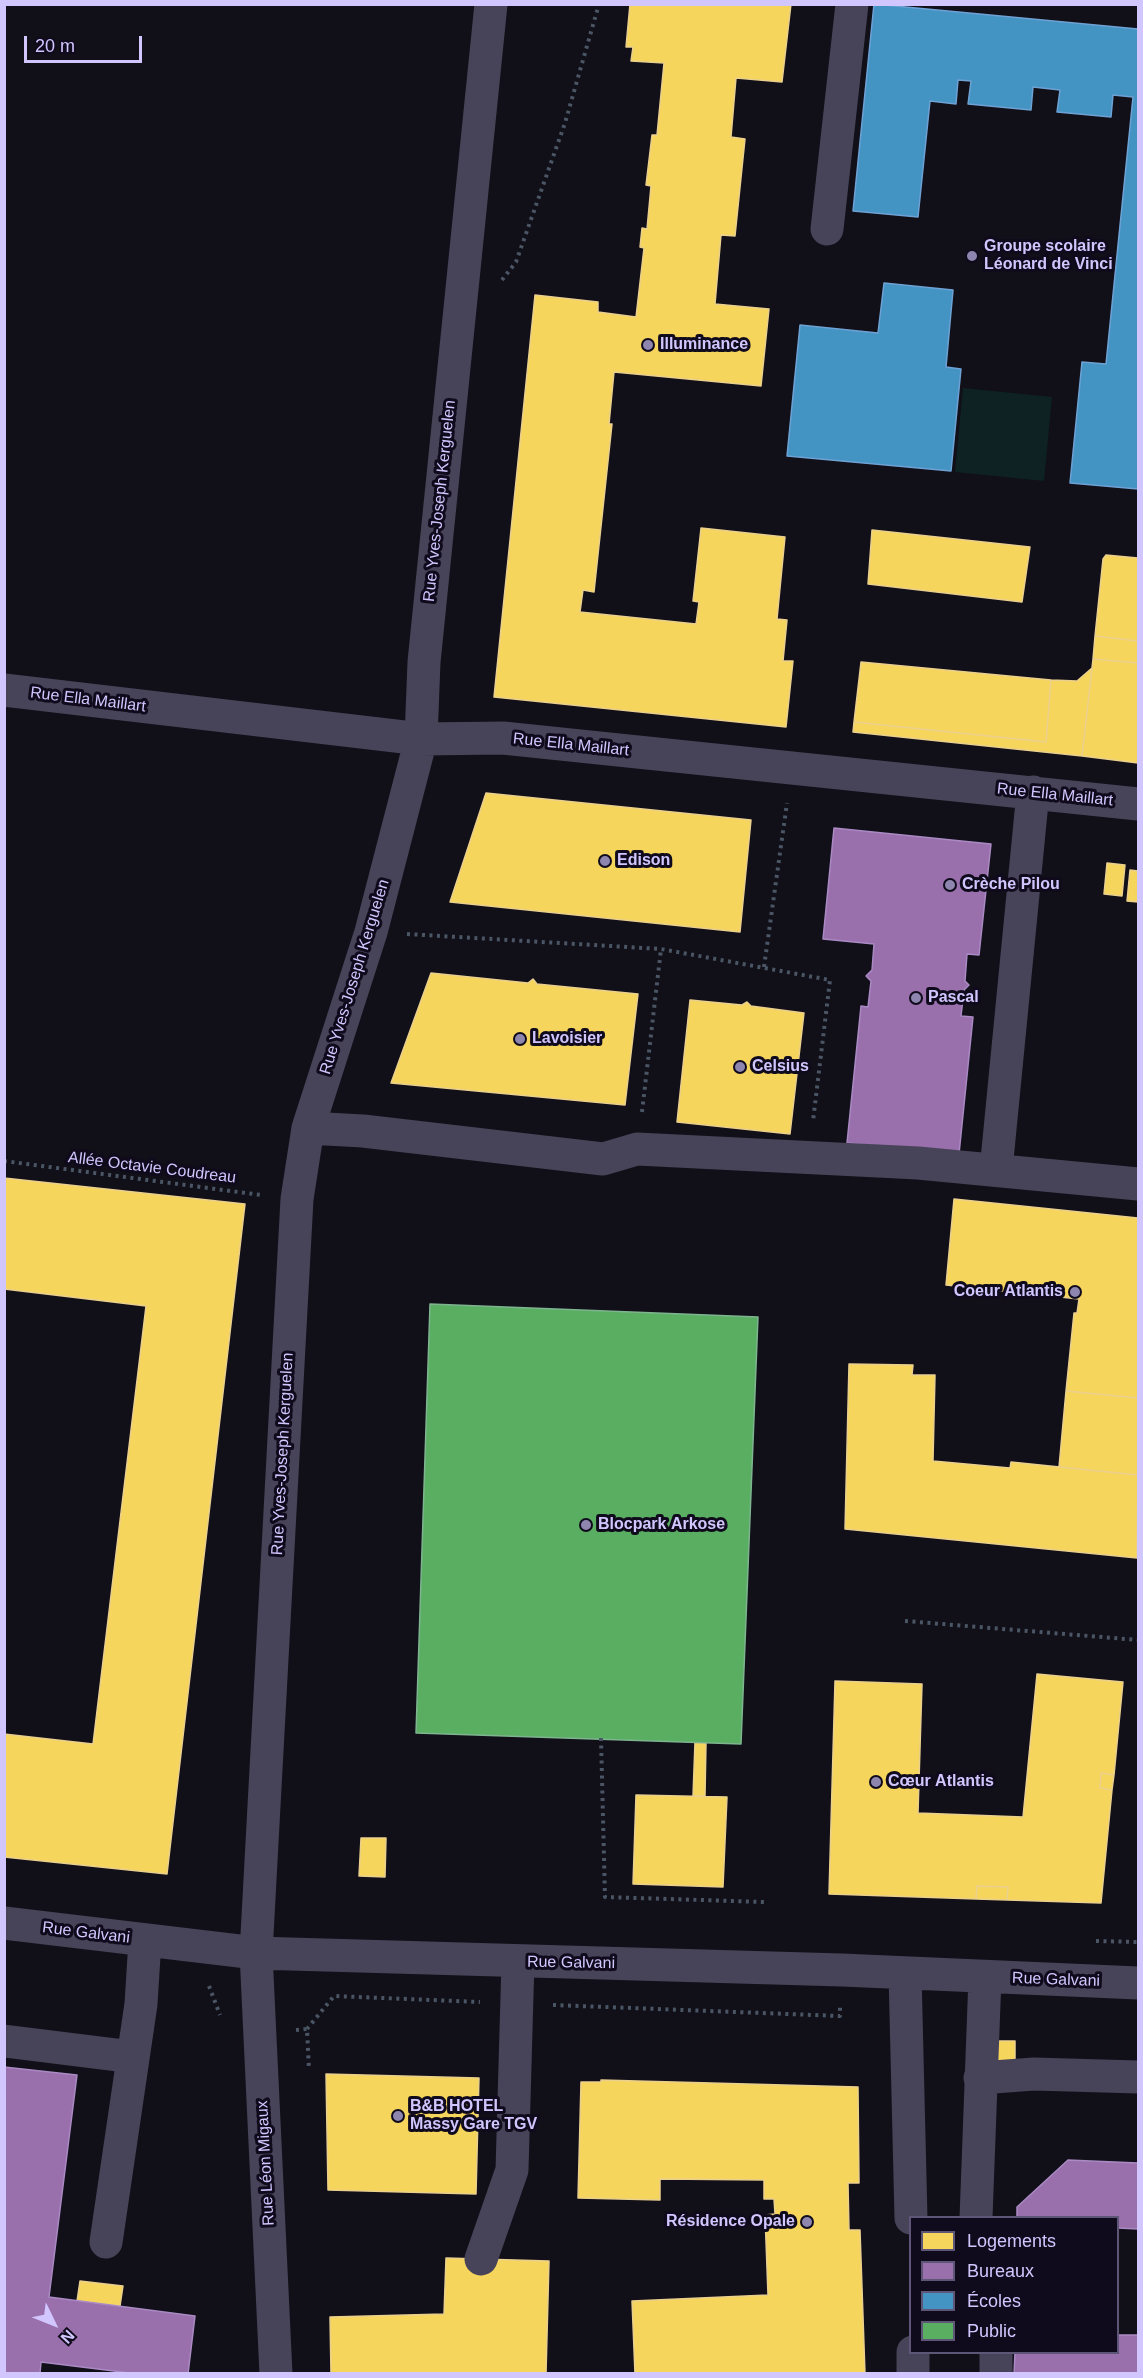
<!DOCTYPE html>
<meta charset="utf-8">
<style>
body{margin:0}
#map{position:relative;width:1143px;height:2378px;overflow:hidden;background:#110f18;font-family:Helvetica,sans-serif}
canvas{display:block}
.frame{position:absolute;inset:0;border:6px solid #d2c6ff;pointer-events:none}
.legend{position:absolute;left:909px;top:2216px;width:210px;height:138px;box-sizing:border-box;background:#100b1c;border:2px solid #5e5677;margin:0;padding:8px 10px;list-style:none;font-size:18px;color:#d2c6ff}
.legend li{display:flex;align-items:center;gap:12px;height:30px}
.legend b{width:30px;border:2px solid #5e5677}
.north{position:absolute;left:24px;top:2294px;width:60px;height:60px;-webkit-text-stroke:4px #100b1c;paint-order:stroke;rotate:133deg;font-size:16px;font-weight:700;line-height:24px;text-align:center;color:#d2c6ff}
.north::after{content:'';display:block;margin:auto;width:21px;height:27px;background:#d2c6ff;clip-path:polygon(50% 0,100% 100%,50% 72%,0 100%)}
.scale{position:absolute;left:24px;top:36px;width:118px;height:27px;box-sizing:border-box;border:3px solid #d2c6ff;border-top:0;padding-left:8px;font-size:18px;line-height:21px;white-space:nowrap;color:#d2c6ff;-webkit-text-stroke:4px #100b1c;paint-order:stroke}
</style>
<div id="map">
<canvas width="1143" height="2378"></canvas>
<div class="frame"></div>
<ul class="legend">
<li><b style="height:16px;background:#f6d55c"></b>Logements</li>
<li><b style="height:16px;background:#9970ab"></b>Bureaux</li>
<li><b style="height:16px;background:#4393c3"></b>Écoles</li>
<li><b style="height:16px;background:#5aae61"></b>Public</li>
</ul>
<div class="north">N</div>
<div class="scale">20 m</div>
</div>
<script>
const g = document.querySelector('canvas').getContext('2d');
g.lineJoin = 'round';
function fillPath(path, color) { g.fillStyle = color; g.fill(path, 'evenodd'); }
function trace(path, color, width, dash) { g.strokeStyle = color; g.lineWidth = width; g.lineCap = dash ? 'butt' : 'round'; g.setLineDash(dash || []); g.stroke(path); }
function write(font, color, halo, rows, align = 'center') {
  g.font = font + ' Helvetica,sans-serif'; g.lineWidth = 6; g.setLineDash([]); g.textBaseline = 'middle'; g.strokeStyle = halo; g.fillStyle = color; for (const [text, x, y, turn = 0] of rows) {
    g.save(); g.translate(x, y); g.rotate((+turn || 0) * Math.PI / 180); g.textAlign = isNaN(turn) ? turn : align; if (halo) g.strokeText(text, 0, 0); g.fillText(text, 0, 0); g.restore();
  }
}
const green = new Path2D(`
 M 963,388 L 1052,397 L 1044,481 L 955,472 Z`);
const homes = new Path2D(`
 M 630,4 L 791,4 L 782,82 L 736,78 L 731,137 L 745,139 L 735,236 L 721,235 L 715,304 L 769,309 L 761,386 L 614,372 L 609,424 L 612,424 L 594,592 L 583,590 L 580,612 L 696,624 L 699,602 L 693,601 L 701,528 L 785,537 L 777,619 L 787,620 L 783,661 L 793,661 L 786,727 L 494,697 L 535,295 L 598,302 L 598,312 L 636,317 L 644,248 L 640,247 L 642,228 L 647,229 L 651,186 L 646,185 L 652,135 L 657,135 L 664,63 L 631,61 L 633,47 L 626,47 Z
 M 872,530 L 1030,547 L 1022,602 L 868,584 Z
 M 1106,555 L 1138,558 L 1138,641 L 1095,636 L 1103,559 Z
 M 1095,636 L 1138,641 L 1138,663 L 1093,659 Z
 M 1093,659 L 1138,663 L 1138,763 L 1082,756 Z
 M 861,662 L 1051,680 L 1046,742 L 854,722 Z
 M 1092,668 L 1082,756 L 853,732 L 854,722 L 1046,742 L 1051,680 L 1077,681 Z
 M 486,793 L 751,820 L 740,932 L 450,902 Z
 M 1107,863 L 1125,865 L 1122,896 L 1104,894 Z
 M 1130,870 L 1138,871 L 1138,902 L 1127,901 Z
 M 431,973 L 528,983 L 533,979 L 537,984 L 638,994 L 625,1105 L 391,1083 Z
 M 690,1000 L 742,1005 L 747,1002 L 751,1006 L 804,1013 L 790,1134 L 677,1122 Z
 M 4,1178 L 245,1204 L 167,1874 L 4,1857 L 4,1734 L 93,1744 L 146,1306 L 4,1289 Z
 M 954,1199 L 1138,1218 L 1138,1398 L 1066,1391 L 1074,1313 L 1077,1313 L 1079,1299 L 946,1285 Z
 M 849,1364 L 913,1365 L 912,1375 L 935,1375 L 933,1461 L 1010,1468 L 1011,1462 L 1138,1475 L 1137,1558 L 845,1529 Z
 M 1066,1391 L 1138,1398 L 1138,1475 L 1059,1467 Z
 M 1037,1674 L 1123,1682 L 1114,1775 L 1101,1773 L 1100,1788 L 1112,1790 L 1101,1903 L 1007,1900 L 1008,1887 L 977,1886 L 976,1899 L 829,1894 L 835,1681 L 922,1684 L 918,1813 L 1023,1817 Z
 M 695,1742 L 706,1743 L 705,1796 L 693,1796 Z
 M 1101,1773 L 1114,1775 L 1112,1790 L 1100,1788 Z
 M 636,1795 L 727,1797 L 723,1887 L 633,1884 Z
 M 361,1838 L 386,1838 L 385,1877 L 359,1876 Z
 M 977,1886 L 1008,1887 L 1007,1900 L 976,1899 Z
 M 993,2041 L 1015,2041 L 1015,2061 L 996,2065 Z
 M 326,2074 L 479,2078 L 476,2194 L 328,2190 Z
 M 601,2080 L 858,2087 L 859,2183 L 848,2183 L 849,2230 L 860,2230 L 865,2374 L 635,2374 L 632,2301 L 768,2295 L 765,2215 L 775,2214 L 774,2199 L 764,2199 L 764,2180 L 660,2179 L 660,2200 L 578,2198 L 581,2082 L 601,2082 Z
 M 446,2258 L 549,2261 L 546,2374 L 331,2374 L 330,2317 L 444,2314 Z
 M 80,2281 L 123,2286 L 120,2306 L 77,2301 Z`);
const offices = new Path2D(`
 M 834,828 L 991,844 L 979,955 L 967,954 L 965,981 L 969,985 L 964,990 L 961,1016 L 973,1017 L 959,1154 L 847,1143 L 861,1006 L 868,1007 L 871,981 L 866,976 L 872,970 L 874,944 L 823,939 Z
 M 4,2067 L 77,2075 L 49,2297 L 195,2316 L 188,2374 L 138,2374 L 41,2362 L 40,2374 L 4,2374 Z
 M 1068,2160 L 1138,2163 L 1138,2229 L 1118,2228 L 1118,2218 L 1017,2218 L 1017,2207 Z
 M 1118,2335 L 1138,2335 L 1138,2374 L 1014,2374 L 1015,2352 L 1118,2352 Z`);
const schools = new Path2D(`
 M 874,4 L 1138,29 L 1138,489 L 1070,483 L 1082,362 L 1106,364 L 1133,97 L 1113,95 L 1111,117 L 1057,112 L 1060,90 L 1033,87 L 1031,110 L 968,104 L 971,81 L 958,80 L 956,104 L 930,101 L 918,217 L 853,211 Z
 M 884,283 L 953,290 L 946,367 L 961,369 L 951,471 L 787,456 L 800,325 L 878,333 Z`);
const public = new Path2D(`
 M 430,1304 L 758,1317 L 741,1744 L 416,1733 Z`);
const path = new Path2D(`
 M 502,280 L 516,262 L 565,123 L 599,4
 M 407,934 L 661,949 L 830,980 L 813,1121
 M 764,967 L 787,803
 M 642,1112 L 661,949
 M 4,1161 L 261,1195
 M 905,1621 L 1138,1640
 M 601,1738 L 605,1897 L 764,1902
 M 1096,1941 L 1138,1942
 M 209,1986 L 220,2015
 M 553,2005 L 840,2016 L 840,2007
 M 307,2029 L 334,1996 L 480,2002
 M 296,2030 L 307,2029 L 309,2070`);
const minor = new Path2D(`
 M 827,229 L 852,4
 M 4,690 L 421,739 L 503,738 L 1138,804
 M 308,1128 L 363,1131 L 603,1159 L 637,1149 L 918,1163 L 1138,1184
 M 996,1170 L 1033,792
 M 4,1923 L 256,1953 L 842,1970 L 1138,1983
 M 905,1973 L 911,2218
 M 4,2041 L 133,2057
 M 980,2078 L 1034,2074 L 1138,2077
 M 976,2218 L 985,1977
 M 106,2242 L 141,2004 L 145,1940
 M 481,2259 L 512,2170 L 518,1961
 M 913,2352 L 913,2374
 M 276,2374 L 256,1953 L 297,1199 L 308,1128 L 371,932 L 421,739 L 424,662 L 491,4
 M 996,2374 L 996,2352`);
const markers = [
 [972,256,6,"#8e86ae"],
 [648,345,6,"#8e86ae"],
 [605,861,6,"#8e86ae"],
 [950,885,6,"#8e86ae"],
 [916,998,6,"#8e86ae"],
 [520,1039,6,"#8e86ae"],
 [740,1067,6,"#8e86ae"],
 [1075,1292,6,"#8e86ae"],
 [586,1525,6,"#8e86ae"],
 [876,1782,6,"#8e86ae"],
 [398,2116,6,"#8e86ae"],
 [807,2222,6,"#8e86ae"]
];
const poiNames = [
 ["Groupe scolaire",984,247],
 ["Léonard de Vinci",984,265],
 ["Illuminance",660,345],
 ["Edison",617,861],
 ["Crèche Pilou",962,885],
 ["Pascal",928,998],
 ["Lavoisier",532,1039],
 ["Celsius",752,1067],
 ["Coeur Atlantis",1063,1292,"right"],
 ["Blocpark Arkose",598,1525],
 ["Cœur Atlantis",888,1782],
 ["B&B HOTEL",410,2107],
 ["Massy Gare TGV",410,2125],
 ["Résidence Opale",795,2222,"right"]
];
const streetNames = [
 ["Rue Yves-Joseph Kerguelen",440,501,-84],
 ["Rue Ella Maillart",88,700,7],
 ["Rue Ella Maillart",571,745,6],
 ["Rue Ella Maillart",1055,795,6],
 ["Rue Yves-Joseph Kerguelen",355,977,-73],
 ["Allée Octavie Coudreau",152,1168,7],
 ["Rue Yves-Joseph Kerguelen",283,1454,-87],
 ["Rue Galvani",86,1933,7],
 ["Rue Galvani",571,1963,1],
 ["Rue Galvani",1056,1980,2],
 ["Rue Léon Migaux",266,2163,-93]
];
fillPath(green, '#0e2224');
fillPath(homes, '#f6d55c');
trace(homes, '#ebd08d', 1.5);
fillPath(offices, '#9970ab');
trace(offices, '#aa8ac4', 1.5);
fillPath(schools, '#4393c3');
trace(schools, '#6ea2d5', 1.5);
fillPath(public, '#5aae61');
trace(public, '#7eb590', 1.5);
trace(path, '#4a5665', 4, [3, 4.5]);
trace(minor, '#474359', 33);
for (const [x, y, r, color] of markers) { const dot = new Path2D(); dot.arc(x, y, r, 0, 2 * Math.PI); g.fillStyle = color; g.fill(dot); trace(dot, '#100b1c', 2); }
write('bold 16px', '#d2c6ff', '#100b1c', poiNames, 'left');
write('16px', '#d2c6ff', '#100b1c', streetNames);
</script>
